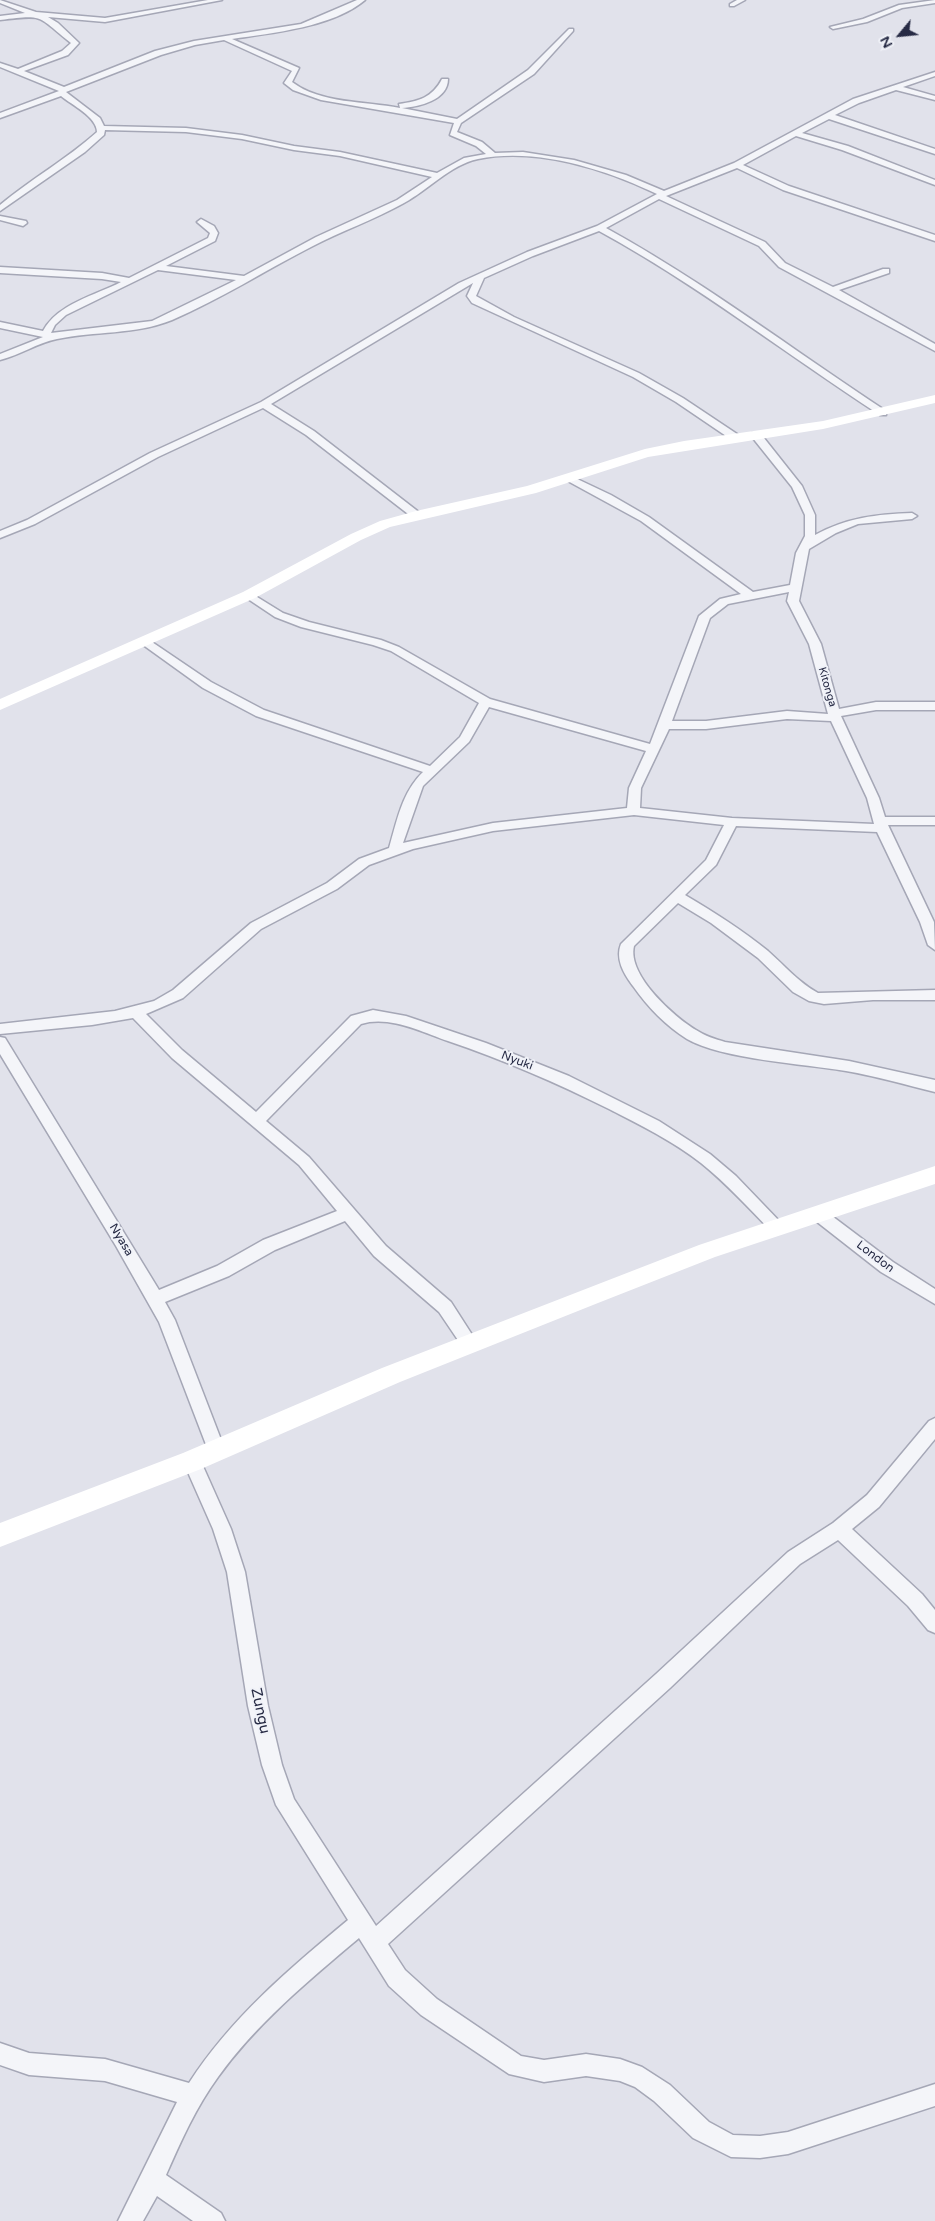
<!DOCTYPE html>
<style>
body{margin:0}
#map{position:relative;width:935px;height:2221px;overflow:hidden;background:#e1e2eb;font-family:"Varela Round",sans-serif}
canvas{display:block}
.north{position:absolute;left:875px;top:10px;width:50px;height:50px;-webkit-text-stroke:4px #f0f2f8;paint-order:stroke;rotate:242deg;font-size:14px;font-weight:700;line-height:20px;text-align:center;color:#272b45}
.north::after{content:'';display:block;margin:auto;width:18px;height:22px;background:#272b45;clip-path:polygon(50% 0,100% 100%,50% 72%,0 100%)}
</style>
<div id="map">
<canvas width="935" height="2221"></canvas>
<div class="north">N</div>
</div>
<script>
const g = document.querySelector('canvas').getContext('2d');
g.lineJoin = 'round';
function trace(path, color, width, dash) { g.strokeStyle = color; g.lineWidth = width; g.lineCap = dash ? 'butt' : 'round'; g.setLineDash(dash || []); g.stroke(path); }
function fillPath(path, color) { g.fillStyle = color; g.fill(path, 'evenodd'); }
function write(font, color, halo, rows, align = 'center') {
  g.font = font + ' "Varela Round",sans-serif'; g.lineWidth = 4; g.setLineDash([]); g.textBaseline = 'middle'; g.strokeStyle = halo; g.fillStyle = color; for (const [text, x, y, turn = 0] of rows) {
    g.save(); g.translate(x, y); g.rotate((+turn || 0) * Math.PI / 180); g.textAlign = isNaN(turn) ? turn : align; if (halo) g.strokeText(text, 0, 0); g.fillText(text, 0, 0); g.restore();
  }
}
const street = new Path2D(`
 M 0,0 L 36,12 L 105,18 L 208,0 L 222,0 L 105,22 L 48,17 L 58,23 L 79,43 L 68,55 L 24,71 L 64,87 L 155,51 L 194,41 L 301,24 L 357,0 L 365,0 C 333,27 273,33 232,39 L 299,68 L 292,82 C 321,104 365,101 400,108 L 399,104 C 419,101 432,98 442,79 L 448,79 C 448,100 419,107 402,108 L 457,119 L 528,70 L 569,29 L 573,29 L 573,31 L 534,74 L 461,123 L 457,132 L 482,142 L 495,153 L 523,152 L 574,160 L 626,175 L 664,191 L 734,163 L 853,99 L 935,72 L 935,76 L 903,87 L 935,96 L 935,100 L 896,90 L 859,103 L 835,115 L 935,149 L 935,154 L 829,119 L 802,133 L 848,146 L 935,180 L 935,185 L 842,150 L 796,136 L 743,165 L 789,186 L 935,235 L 935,241 L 783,190 L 737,168 L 666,196 L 765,242 L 785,263 L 833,287 L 883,269 L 889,269 L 889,273 L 839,290 L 935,344 L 935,351 L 779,267 L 759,246 L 659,199 L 606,228 C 704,282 793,350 886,411 L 886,415 L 880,415 C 786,354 698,285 599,231 L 533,256 L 484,278 L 476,296 L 514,317 L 639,373 L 683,398 L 740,436 L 740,440 L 732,440 L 676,402 L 633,377 L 472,303 L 467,296 L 473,283 L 271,404 L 314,431 L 420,513 L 420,517 L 412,517 L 306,435 L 263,408 L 158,457 L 35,524 L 0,538 L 0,531 L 27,520 L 150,453 L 261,402 L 459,283 L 527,252 L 597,226 L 657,194 C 605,169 536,147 478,159 C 450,165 428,190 404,203 C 374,220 341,231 311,247 C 264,271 221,299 172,320 C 135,335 95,331 57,339 C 37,343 20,355 0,360 L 0,354 L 43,337 L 0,328 L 0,322 L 43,331 C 57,304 96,295 121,282 L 102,279 L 0,273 L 0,267 L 102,273 L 129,278 L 208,238 L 210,233 L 197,222 L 201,219 L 214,226 L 218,233 L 215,241 L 166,266 L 244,276 L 316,237 L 397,200 L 432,177 L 340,156 L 294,150 L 242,139 L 186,132 L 105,130 L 104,135 L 85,152 L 0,211 L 0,205 C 31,179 67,159 97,132 C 97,117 72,105 61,96 L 0,118 L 0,113 L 59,91 L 0,67 L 0,63 L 18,69 L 62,51 L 71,43 C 37,16 45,14 0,20 L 0,16 L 25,13 L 0,3 ZM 224,40 L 292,71 L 284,83 L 293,90 L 321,100 L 454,123 L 450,135 L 476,146 L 486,154 L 464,158 L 437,173 L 340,152 L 294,146 L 242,135 L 186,128 L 104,126 L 100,118 L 66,92 L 161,55 L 195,45 ZM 158,270 L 236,280 L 152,321 L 51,333 L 55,325 L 66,315 Z
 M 737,0 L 745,0 L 734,6 L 730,6 L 730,4 Z
 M 935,0 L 935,3 L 902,8 L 867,22 L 833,29 L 830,27 L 863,19 L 899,5 Z
 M 0,216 L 26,221 L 27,223 L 23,226 L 0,220 Z
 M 752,433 L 760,433 L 802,486 L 815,515 L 815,535 C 846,518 877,514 912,513 L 917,516 L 912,519 L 858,524 L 836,533 L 809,549 L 799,601 L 821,644 L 839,709 L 876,702 L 935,702 L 935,710 L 876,710 L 841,716 L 879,798 L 885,817 L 935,817 L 935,825 L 888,825 L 934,922 L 935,950 L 928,945 L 920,922 L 877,832 L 736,826 L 716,865 L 685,895 C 714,912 742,930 768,951 C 785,966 798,982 818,993 L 935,990 L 935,1000 L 873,1000 L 824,1004 L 809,1001 L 793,992 L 758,958 L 711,923 L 678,903 L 634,946 C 627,975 674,1017 696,1030 C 705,1036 715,1039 725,1042 L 849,1061 L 935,1080 L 935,1092 C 906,1085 876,1076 846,1071 C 804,1064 721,1059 687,1039 C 666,1026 647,1006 633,986 C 624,974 615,959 621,944 L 706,860 L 724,825 L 634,815 L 493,831 L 413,849 L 369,865 L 337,889 L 261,929 L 183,998 L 146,1014 L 182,1050 L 256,1112 L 351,1016 L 373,1010 L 406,1016 L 486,1043 L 569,1076 L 659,1121 L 710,1154 L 736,1176 L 785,1227 L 783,1231 L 777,1233 L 771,1231 C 749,1208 726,1183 701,1163 C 673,1141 640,1125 609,1109 C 557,1083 504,1060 448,1041 C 422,1032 389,1015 361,1024 L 266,1121 L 309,1157 L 386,1246 L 451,1302 L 478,1344 L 476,1349 L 470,1351 L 464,1349 L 439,1312 L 374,1256 L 345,1221 L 275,1250 L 229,1276 L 165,1302 L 175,1320 L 225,1450 L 222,1455 L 216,1458 L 210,1455 L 159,1322 L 116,1246 L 0,1054 L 0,1037 L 5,1038 L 159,1290 L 217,1266 L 263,1240 L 337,1211 L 299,1165 L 172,1058 L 133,1018 L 92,1025 L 0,1034 L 0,1024 L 115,1011 L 154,1001 L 173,990 L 251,923 L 327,883 L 359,859 L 389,848 C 397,821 402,792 423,772 L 256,716 L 203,688 L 139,642 L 145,639 L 149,640 L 211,682 L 264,710 L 430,766 L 460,737 L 479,703 L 391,651 L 373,645 L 301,627 L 275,617 L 245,597 L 243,595 L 249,592 L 283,613 L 309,622 L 381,640 L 399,647 L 490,699 L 650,744 L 699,616 L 720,599 L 741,594 L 641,521 L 564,479 L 569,476 L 573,477 L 611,495 L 649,517 L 753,592 L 790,585 L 796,553 L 805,536 L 805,515 L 792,487 L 752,437 ZM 789,592 L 787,601 L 809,644 L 828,714 L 787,711 L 706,721 L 672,721 L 710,618 L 728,604 ZM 489,707 L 646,751 L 629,788 L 627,808 L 493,823 L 403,843 L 423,786 L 469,742 ZM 787,719 L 831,721 L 867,798 L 874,824 L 732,818 L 640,808 L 641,788 L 669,729 L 706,729 Z
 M 818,1208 L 824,1210 L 893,1262 L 935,1289 L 935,1304 L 881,1272 L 812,1218 L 810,1214 L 812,1210 Z
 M 935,1418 L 935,1439 L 879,1507 L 852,1529 L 922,1594 L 935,1610 L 935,1633 L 928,1630 L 908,1606 L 838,1540 L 800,1564 L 670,1688 L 388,1944 L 405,1970 L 437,1999 L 521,2056 L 544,2060 L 586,2054 L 620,2059 L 642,2067 L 670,2085 L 709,2122 L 733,2135 L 760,2136 L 788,2132 L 935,2084 L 935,2106 L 788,2154 L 760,2158 L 731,2157 L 693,2138 L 654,2101 L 635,2087 L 620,2081 L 586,2076 L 544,2082 L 509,2074 L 421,2015 L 389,1986 L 359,1938 C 308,1981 257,2023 218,2077 C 196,2107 181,2141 166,2175 L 221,2213 L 225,2221 L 193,2221 L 157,2196 L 143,2221 L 118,2221 L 177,2102 L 105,2081 L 29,2075 L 0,2065 L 0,2043 L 29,2053 L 105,2059 L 189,2083 C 231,2018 289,1969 348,1920 L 276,1805 L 262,1765 L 248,1706 L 227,1572 L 213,1529 L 183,1461 L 186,1455 L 192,1453 L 198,1455 L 231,1529 L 245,1572 L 268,1706 L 282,1765 L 294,1799 L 376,1926 L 656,1674 L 788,1552 L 833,1523 L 867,1495 L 929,1421 Z`);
const secondary = new Path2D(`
 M 935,395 L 935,403 L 823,429 L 648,457 L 536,493 L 390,527 L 361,540 L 255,598 L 0,710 L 0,699 L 243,592 L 351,534 L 380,521 L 416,511 L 527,486 L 645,449 L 684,441 L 823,421 Z
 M 935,1166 L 935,1184 L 715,1257 L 598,1303 L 400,1382 L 201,1469 L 0,1547 L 0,1523 L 183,1453 L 382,1368 L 699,1245 Z`);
const farStreetnames = [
 ["Kitonga",827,687,74]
];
const streetNames = [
 ["Nyuki",517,1061,21],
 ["Nyasa",121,1240,59],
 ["London",875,1257,37]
];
const nearStreetnames = [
 ["Zungu",260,1711,78]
];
trace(street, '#a5a7b6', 3);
fillPath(street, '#f4f5f9');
fillPath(secondary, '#fff');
write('11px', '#272b45', '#f0f2f8', farStreetnames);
write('12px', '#272b45', '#f0f2f8', streetNames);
write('15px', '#272b45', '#f0f2f8', nearStreetnames);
</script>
